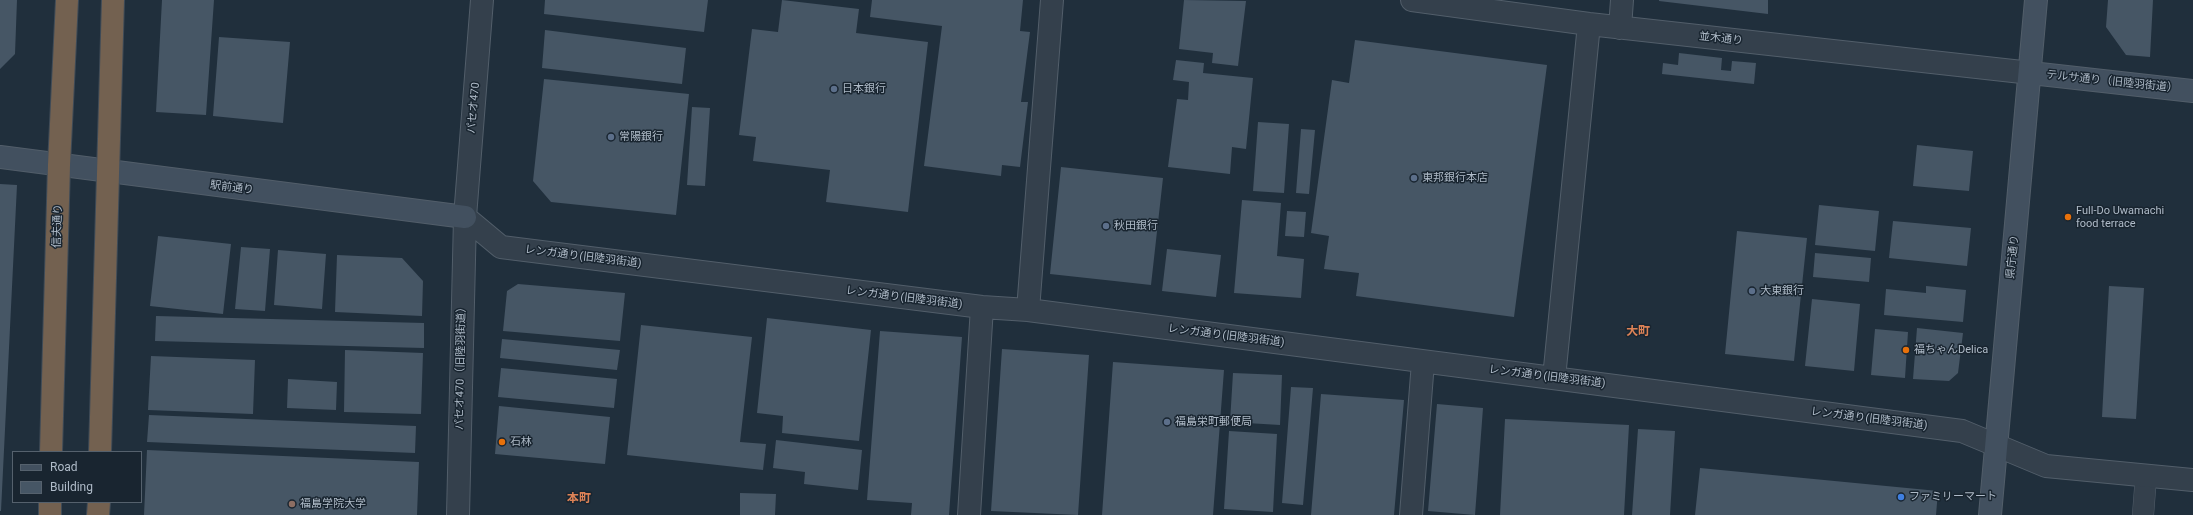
<!DOCTYPE html>
<meta charset="utf-8">
<style>
body{margin:0}
#map{position:relative;width:2193px;height:515px;overflow:hidden;background:#202f3c;font-family:Roboto,sans-serif}
canvas{display:block}
.legend{position:absolute;left:12px;top:451px;width:130px;height:52px;box-sizing:border-box;background:#192530;border:1px solid #55616d;margin:0;padding:5px 7px;list-style:none;font-size:12px;color:#afbbc8}
.legend li{display:flex;align-items:center;gap:8px;height:20px}
.legend b{width:20px;border:1px solid #55616d}
</style>
<div id="map">
<canvas width="2193" height="515"></canvas>
<ul class="legend">
<li><b style="height:5px;background:#42505f"></b>Road</li>
<li><b style="height:11px;background:#465665"></b>Building</li>
</ul>
</div>
<script>
const g = document.querySelector('canvas').getContext('2d');
g.lineJoin = 'round';
function fillPath(path, color) { g.fillStyle = color; g.fill(path, 'evenodd'); }
function trace(path, color, width, dash) { g.strokeStyle = color; g.lineWidth = width; g.lineCap = dash ? 'butt' : 'round'; g.setLineDash(dash || []); g.stroke(path); }
function write(font, color, halo, rows, align = 'center') {
  g.font = font + ' Roboto,"Noto Sans JP",sans-serif'; g.lineWidth = 3; g.setLineDash([]); g.textBaseline = 'middle'; g.strokeStyle = halo; g.fillStyle = color; for (const [text, x, y, turn = 0] of rows) {
    g.save(); g.translate(x, y); g.rotate((+turn || 0) * Math.PI / 180); g.textAlign = isNaN(turn) ? turn : align; if (halo) g.strokeText(text, 0, 0); g.fillText(text, 0, 0); g.restore();
  }
}
const building = new Path2D(`
 M 0,0 L 17,0 L 15,54 L 0,69 Z
 M 162,0 L 214,0 L 206,115 L 156,112 Z
 M 545,0 L 708,0 L 704,32 L 544,14 Z
 M 782,0 L 859,9 L 856,33 L 928,42 L 908,212 L 826,202 L 830,170 L 753,161 L 756,137 L 739,135 L 752,29 L 778,32 Z
 M 872,0 L 1023,0 L 1020,31 L 1030,32 L 1021,102 L 1028,102 L 1020,167 L 1002,165 L 1001,176 L 924,166 L 942,26 L 870,17 Z
 M 1184,0 L 1246,1 L 1238,66 L 1212,63 L 1213,53 L 1179,49 Z
 M 1659,0 L 1768,0 L 1768,14 L 1659,1 Z
 M 2108,0 L 2153,0 L 2150,57 L 2126,55 L 2106,27 Z
 M 545,30 L 686,48 L 682,84 L 542,68 Z
 M 219,37 L 290,42 L 283,123 L 213,116 Z
 M 1355,40 L 1547,65 L 1514,317 L 1356,296 L 1359,273 L 1324,269 L 1329,236 L 1311,233 L 1332,80 L 1349,83 Z
 M 1679,53 L 1722,58 L 1721,70 L 1731,71 L 1732,61 L 1756,63 L 1754,84 L 1662,74 L 1663,63 L 1678,65 Z
 M 1176,60 L 1204,63 L 1203,73 L 1253,78 L 1246,149 L 1232,147 L 1230,174 L 1168,167 L 1177,99 L 1188,100 L 1189,82 L 1173,80 Z
 M 544,79 L 689,94 L 676,215 L 551,202 L 533,181 Z
 M 692,107 L 710,108 L 705,186 L 687,185 Z
 M 1258,122 L 1289,124 L 1284,193 L 1253,191 Z
 M 1301,129 L 1315,130 L 1309,194 L 1296,193 Z
 M 1917,145 L 1973,151 L 1969,191 L 1913,186 Z
 M 1061,167 L 1163,178 L 1151,285 L 1050,274 Z
 M 0,184 L 17,185 L 1,511 L 0,511 Z
 M 1242,200 L 1281,203 L 1277,256 L 1304,259 L 1301,298 L 1234,293 Z
 M 1819,205 L 1879,211 L 1875,251 L 1815,245 Z
 M 1287,211 L 1306,212 L 1304,237 L 1285,236 Z
 M 1893,221 L 1971,228 L 1967,266 L 1889,258 Z
 M 1737,231 L 1807,238 L 1794,361 L 1725,354 Z
 M 158,236 L 231,244 L 223,314 L 150,306 Z
 M 241,247 L 270,249 L 265,311 L 235,309 Z
 M 1167,249 L 1221,255 L 1216,297 L 1162,291 Z
 M 278,250 L 326,254 L 322,309 L 274,305 Z
 M 1815,253 L 1871,258 L 1869,282 L 1813,277 Z
 M 337,255 L 402,258 L 423,281 L 422,316 L 335,312 Z
 M 518,284 L 625,293 L 620,341 L 503,331 L 507,291 Z
 M 1926,286 L 1966,290 L 1963,322 L 1884,315 L 1886,289 L 1926,293 Z
 M 2109,286 L 2144,288 L 2136,419 L 2102,417 Z
 M 1812,299 L 1860,304 L 1854,371 L 1805,366 Z
 M 156,316 L 424,323 L 424,348 L 155,341 Z
 M 767,318 L 871,330 L 859,441 L 782,433 L 783,416 L 757,413 Z
 M 641,325 L 752,337 L 740,442 L 766,444 L 763,470 L 627,455 Z
 M 1917,328 L 1963,333 L 1958,373 L 1949,381 L 1913,379 Z
 M 1875,329 L 1908,332 L 1905,378 L 1871,375 Z
 M 880,331 L 962,337 L 949,515 L 911,515 L 912,503 L 867,500 Z
 M 502,339 L 620,350 L 617,370 L 500,358 Z
 M 1002,349 L 1089,355 L 1078,515 L 991,511 Z
 M 345,350 L 423,353 L 421,414 L 344,412 Z
 M 151,356 L 255,360 L 253,414 L 148,410 Z
 M 1113,362 L 1224,370 L 1213,515 L 1102,515 Z
 M 501,368 L 617,379 L 614,408 L 498,397 Z
 M 1233,373 L 1282,375 L 1280,425 L 1230,422 Z
 M 288,379 L 337,382 L 336,410 L 287,408 Z
 M 1291,387 L 1313,388 L 1303,505 L 1282,503 Z
 M 1321,394 L 1404,400 L 1394,515 L 1311,515 Z
 M 1437,404 L 1483,408 L 1475,515 L 1428,511 Z
 M 499,406 L 610,417 L 605,464 L 495,454 Z
 M 149,415 L 416,426 L 415,453 L 147,442 Z
 M 1505,419 L 1629,425 L 1624,515 L 1500,515 Z
 M 1638,429 L 1675,431 L 1670,515 L 1632,515 Z
 M 1229,431 L 1277,434 L 1273,512 L 1224,509 Z
 M 776,440 L 862,450 L 858,490 L 804,484 L 805,472 L 773,468 Z
 M 147,450 L 419,462 L 417,515 L 144,515 Z
 M 1700,468 L 1938,491 L 1936,515 L 1695,515 Z
 M 740,493 L 776,494 L 775,515 L 740,515 Z`);
const lane = new Path2D(`
 M 2143,515 L 2146,476`);
const street = new Path2D(`
 M 1412,0 L 1589,24 L 2031,73
 M 1620,28 L 1622,0
 M 465,217 L 501,247 L 982,307 L 1028,310 L 1962,431 L 2046,466 L 2193,480
 M 1028,310 L 1052,0
 M 1554,378 L 1589,24
 M 458,515 L 465,217 L 482,0
 M 969,515 L 982,307
 M 1411,515 L 1423,362`);
const secondary = new Path2D(`
 M 2031,73 L 2193,91
 M 0,157 L 465,217
 M 1990,515 L 2036,0`);
const highway = new Path2D(`
 M 51,452 L 59,165 L 67,0
 M 100,452 L 113,0
 M 50,515 L 50,502
 M 98,515 L 99,502`);
const markers = [
 [834,89,4,"#5c6f8a"],
 [611,137,4,"#5c6f8a"],
 [1414,178,4,"#5c6f8a"],
 [2068,217,4,"#e8710a"],
 [1106,226,4,"#5c6f8a"],
 [1752,291,4,"#5c6f8a"],
 [1906,350,4,"#e8710a"],
 [1167,422,4,"#5c6f8a"],
 [502,442,4,"#e8710a"],
 [1901,497,4,"#3f7fe0"],
 [292,504,4,"#8d6e63"]
];
const streetNames = [
 ["並木通り",1721,39,6],
 ["テルサ通り（旧陸羽街道）",2112,82,6],
 ["パセオ470",474,108,-85],
 ["駅前通り",232,188,7],
 ["信夫通り",58,226,-88],
 ["レンガ通り(旧陸羽街道)",583,257,7],
 ["県庁通り",2013,257,-84],
 ["レンガ通り(旧陸羽街道)",904,298,7],
 ["レンガ通り(旧陸羽街道)",1226,336,7],
 ["パセオ470（旧陸羽街道）",461,366,-89],
 ["レンガ通り(旧陸羽街道)",1547,377,7],
 ["レンガ通り(旧陸羽街道)",1869,419,7]
];
const poiNames = [
 ["日本銀行",842,89],
 ["常陽銀行",619,137],
 ["東邦銀行本店",1422,178],
 ["Full-Do Uwamachi",2076,211],
 ["food terrace",2076,224],
 ["秋田銀行",1114,226],
 ["大東銀行",1760,291],
 ["福ちゃんDelica",1914,350],
 ["福島栄町郵便局",1175,422],
 ["石林",510,442],
 ["ファミリーマート",1909,497],
 ["福島学院大学",300,504]
];
const neighbourhoodNames = [
 ["大町",1638,332],
 ["本町",579,499]
];
fillPath(building, '#465665');
trace(lane, '#525e6a', 22);
trace(street, '#525e6a', 24);
trace(secondary, '#525e6a', 24);
trace(highway, '#3f4b57', 24);
trace(lane, '#34404c', 21);
trace(street, '#34404c', 22);
trace(secondary, '#42505f', 22);
trace(highway, '#736150', 22);
for (const [x, y, r, color] of markers) { const dot = new Path2D(); dot.arc(x, y, r, 0, 2 * Math.PI); g.fillStyle = color; g.fill(dot); trace(dot, '#192530', 1.5); }
write('11px', '#afbbc8', '#192530', streetNames);
write('11px', '#afbbc8', '#192530', poiNames, 'left');
write('bold 12px', '#dc8256', '#192530', neighbourhoodNames);
</script>
